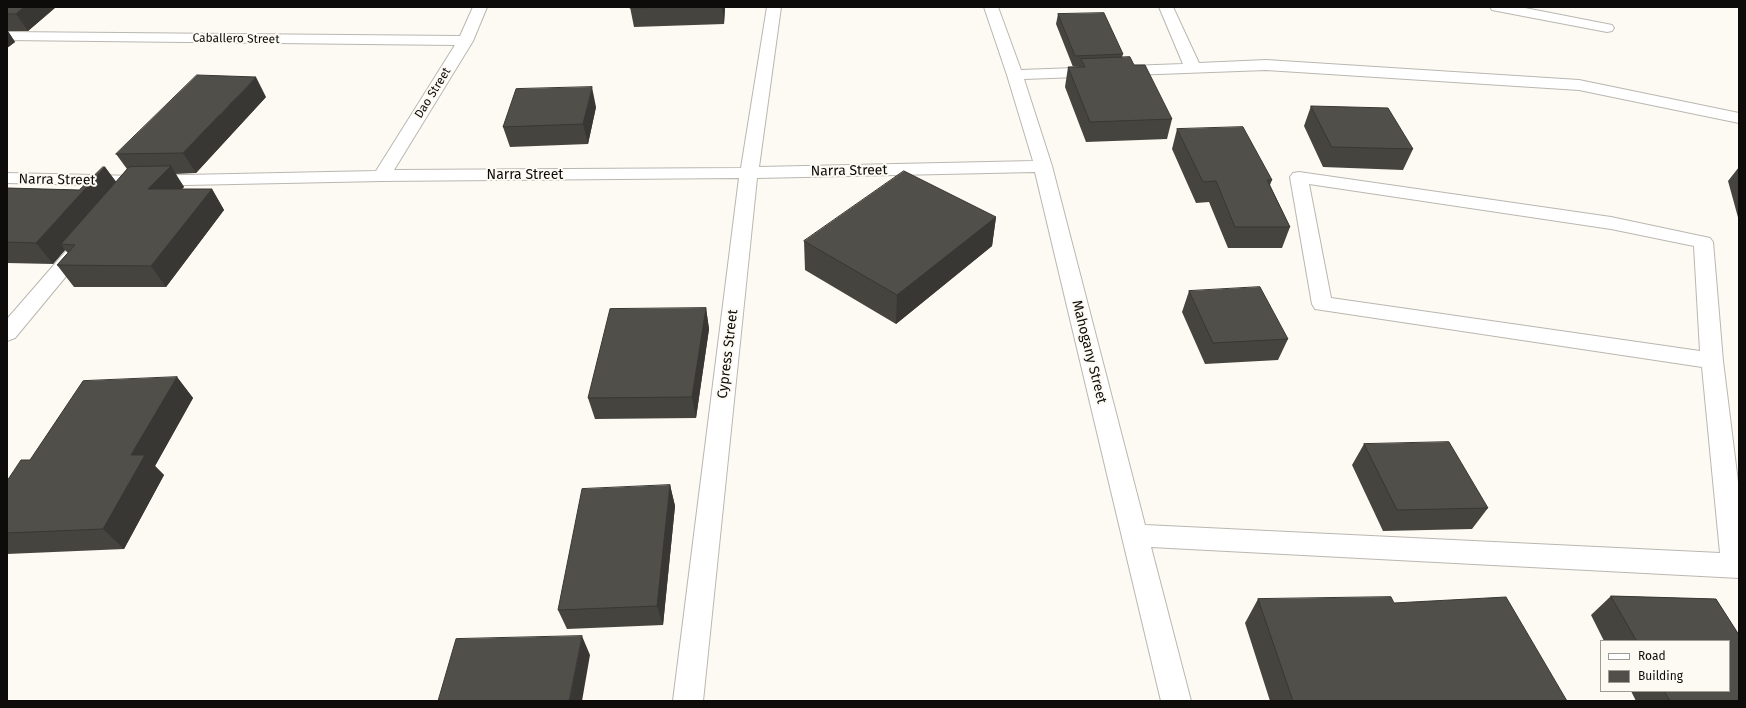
<!DOCTYPE html>
<style>
body{margin:0}
#map{position:relative;width:1746px;height:708px;overflow:hidden;background:#fdfaf3;font-family:"Fira Sans",sans-serif}
canvas{display:block}
.frame{position:absolute;inset:0;border:8px solid #0d0c0a;pointer-events:none}
.legend{position:absolute;left:1600px;top:640px;width:130px;height:52px;box-sizing:border-box;background:#fdfaf3;border:1px solid #9d9b96;margin:0;padding:5px 7px;list-style:none;font-size:12px;color:#0d0c0a}
.legend li{display:flex;align-items:center;gap:8px;height:20px}
.legend b{width:20px;border:1px solid #9d9b96}
</style>
<div id="map">
<canvas width="1746" height="708"></canvas>
<div class="frame"></div>
<ul class="legend">
<li><b style="height:5px;background:#fff"></b>Road</li>
<li><b style="height:11px;background:#514f49"></b>Building</li>
</ul>
</div>
<script>
const g = document.querySelector('canvas').getContext('2d');
g.lineJoin = 'round';
function trace(path, color, width, dash) { g.strokeStyle = color; g.lineWidth = width; g.lineCap = dash ? 'butt' : 'round'; g.setLineDash(dash || []); g.stroke(path); }
function fillPath(path, color) { g.fillStyle = color; g.fill(path, 'evenodd'); }
function write(font, color, halo, rows, align = 'center') {
  g.font = font + ' "Fira Sans",sans-serif'; g.lineWidth = 4; g.setLineDash([]); g.textBaseline = 'middle'; g.strokeStyle = halo; g.fillStyle = color; for (const [text, x, y, turn = 0] of rows) {
    g.save(); g.translate(x, y); g.rotate((+turn || 0) * Math.PI / 180); g.textAlign = isNaN(turn) ? turn : align; if (halo) g.strokeText(text, 0, 0); g.fillText(text, 0, 0); g.restore();
  }
}
const street = new Path2D(`
 M 473,7 L 487,7 L 473,41 L 394,170 L 741,168 L 767,7 L 781,7 L 759,167 L 1033,161 L 1007,75 L 984,7 L 998,7 L 1021,70 L 1183,64 L 1159,7 L 1173,7 L 1199,63 L 1266,60 L 1579,80 L 1739,113 L 1739,123 L 1579,90 L 1266,70 L 1024,79 L 1052,166 L 1145,525 L 1720,553 L 1702,367 L 1315,309 L 1312,304 L 1290,177 L 1293,173 L 1299,172 L 1611,217 L 1710,238 L 1713,242 L 1723,361 L 1739,490 L 1739,578 L 1151,547 L 1191,701 L 1161,701 L 1035,172 L 757,178 L 703,701 L 673,701 L 739,178 L 382,181 L 137,186 L 7,183 L 7,173 L 137,176 L 376,171 L 455,45 L 7,40 L 7,32 L 460,36 ZM 1309,184 L 1611,229 L 1694,246 L 1700,351 L 1331,298 Z
 M 1490,7 L 1520,7 L 1607,24 L 1612,25 L 1614,28 L 1612,31 L 1607,32 L 1497,11 L 1492,10 Z
 M 80,241 L 87,243 L 90,247 L 87,251 L 15,338 L 7,341 L 7,319 L 73,243 Z`);
const wall = new Path2D(`
 M 7,7 L 56,7 L 28,31 L 8,31 L 15,42 L 7,48 Z
 M 630,7 L 725,7 L 724,24 L 634,27 Z
 M 1058,14 L 1123,54 L 1122,57 L 1134,65 L 1172,119 L 1167,139 L 1086,142 L 1065,87 L 1068,67 L 1080,66 L 1073,67 L 1056,24 Z
 M 266,97 L 196,173 L 175,174 L 184,187 L 181,189 L 212,189 L 224,210 L 166,287 L 74,287 L 57,265 L 68,253 L 65,250 L 53,264 L 7,263 L 7,188 L 79,190 L 105,167 L 116,182 L 127,169 L 116,154 Z
 M 1311,106 L 1413,149 L 1403,170 L 1323,167 L 1304,126 Z
 M 596,107 L 588,144 L 510,147 L 503,127 Z
 M 1177,129 L 1272,180 L 1270,185 L 1290,227 L 1282,248 L 1228,248 L 1209,202 L 1196,203 L 1172,149 Z
 M 1739,167 L 1739,221 L 1728,181 Z
 M 996,217 L 992,246 L 896,324 L 805,270 L 804,241 Z
 M 1189,291 L 1288,339 L 1278,360 L 1205,364 L 1182,312 Z
 M 706,308 L 709,329 L 696,418 L 595,419 L 588,398 Z
 M 177,377 L 193,398 L 155,466 L 164,475 L 124,549 L 7,554 L 7,481 Z
 M 1364,444 L 1488,508 L 1472,529 L 1383,531 L 1352,465 Z
 M 670,485 L 675,506 L 663,625 L 567,629 L 558,610 Z
 M 1611,596 L 1716,599 L 1739,635 L 1739,701 L 1636,701 L 1631,691 L 1729,691 L 1729,641 L 1604,641 L 1591,615 Z
 M 1258,599 L 1394,603 L 1567,701 L 1270,701 L 1245,623 Z`);
const shadedWall = new Path2D(`
 M 24,7 L 56,7 L 28,31 L 16,14 Z
 M 722,7 L 725,7 L 724,24 Z
 M 7,30 L 15,42 L 7,48 Z
 M 256,77 L 266,97 L 196,173 L 183,153 Z
 M 592,87 L 596,107 L 588,144 L 583,124 Z
 M 171,166 L 184,187 L 162,210 L 148,189 Z
 M 105,167 L 120,187 L 61,244 L 65,250 L 53,264 L 36,243 Z
 M 212,189 L 224,210 L 166,287 L 151,266 Z
 M 996,217 L 992,246 L 896,324 L 897,295 Z
 M 706,308 L 709,329 L 696,418 L 692,397 Z
 M 177,377 L 193,398 L 155,466 L 164,475 L 124,549 L 103,529 L 131,455 Z
 M 670,485 L 675,506 L 663,625 L 657,606 Z
 M 582,636 L 590,655 L 582,701 L 569,701 Z`);
const building = new Path2D(`
 M 7,7 L 24,7 L 16,14 L 7,14 Z
 M 630,7 L 668,7 L 630,8 Z
 M 1104,13 L 1123,54 L 1075,56 L 1058,14 Z
 M 1130,57 L 1134,65 L 1145,65 L 1172,119 L 1090,122 L 1068,67 L 1085,67 L 1081,59 Z
 M 197,75 L 256,77 L 183,153 L 116,154 Z
 M 592,87 L 583,124 L 503,127 L 516,89 Z
 M 1311,106 L 1388,108 L 1413,149 L 1332,147 Z
 M 1243,127 L 1272,180 L 1267,180 L 1290,227 L 1235,227 L 1216,181 L 1203,182 L 1177,129 Z
 M 171,166 L 148,189 L 212,189 L 151,266 L 57,265 L 75,245 L 61,244 L 129,167 Z
 M 103,167 L 105,167 L 36,243 L 7,242 L 7,188 L 79,190 Z
 M 904,171 L 996,217 L 897,295 L 804,241 Z
 M 1260,287 L 1288,339 L 1213,343 L 1189,291 Z
 M 706,308 L 692,397 L 588,398 L 610,309 Z
 M 177,377 L 131,455 L 145,455 L 103,529 L 7,533 L 7,481 L 21,460 L 30,460 L 83,381 Z
 M 1449,442 L 1488,508 L 1397,510 L 1364,444 Z
 M 670,485 L 657,606 L 558,610 L 582,489 Z
 M 1611,596 L 1716,599 L 1739,635 L 1739,701 L 1670,701 L 1664,691 L 1729,691 L 1729,641 L 1637,641 Z
 M 1391,597 L 1394,603 L 1506,597 L 1567,701 L 1293,701 L 1258,599 Z
 M 582,636 L 569,701 L 438,701 L 456,639 Z`);
const farStreetnames = [
 ["Caballero Street",236,39,1],
 ["Dao Street",433,93,-58]
];
const streetNames = [
 ["Narra Street",849,171,-1],
 ["Narra Street",525,175],
 ["Narra Street",57,180,1],
 ["Mahogany Street",1089,352,76],
 ["Cypress Street",728,354,-83]
];
trace(street, '#bab7b1', 2);
fillPath(street, '#fff');
fillPath(wall, '#46443f');
fillPath(shadedWall, '#393733');
fillPath(building, '#514f49');
trace(building, '#393733', 1);
write('12px', '#0d0c0a', '#fdfaf3', farStreetnames);
write('14px', '#0d0c0a', '#fdfaf3', streetNames);
</script>
